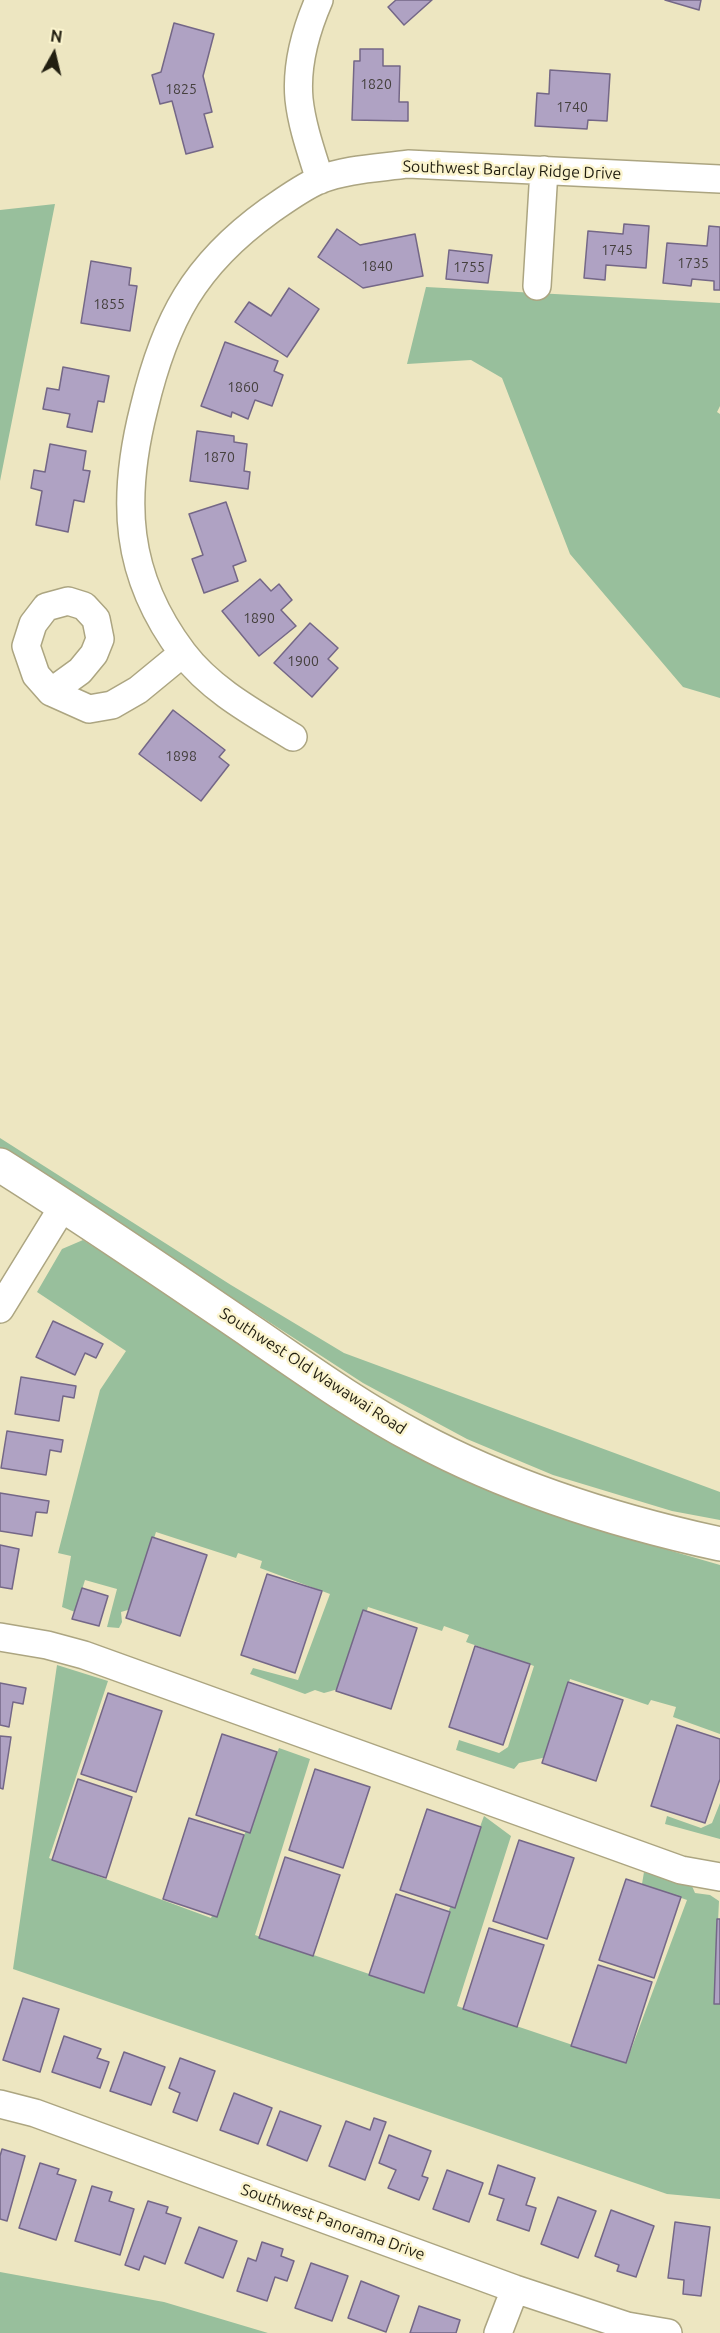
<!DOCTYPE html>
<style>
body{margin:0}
#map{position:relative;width:720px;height:2333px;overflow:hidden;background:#ede6c1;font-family:Ubuntu,sans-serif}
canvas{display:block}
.north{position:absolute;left:24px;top:24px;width:60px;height:60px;-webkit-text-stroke:4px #fbf4ce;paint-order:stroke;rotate:8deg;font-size:16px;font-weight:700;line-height:24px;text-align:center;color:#221f11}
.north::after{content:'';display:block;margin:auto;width:21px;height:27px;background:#221f11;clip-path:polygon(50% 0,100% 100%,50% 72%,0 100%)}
</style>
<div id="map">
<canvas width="720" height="2333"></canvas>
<div class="north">N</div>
</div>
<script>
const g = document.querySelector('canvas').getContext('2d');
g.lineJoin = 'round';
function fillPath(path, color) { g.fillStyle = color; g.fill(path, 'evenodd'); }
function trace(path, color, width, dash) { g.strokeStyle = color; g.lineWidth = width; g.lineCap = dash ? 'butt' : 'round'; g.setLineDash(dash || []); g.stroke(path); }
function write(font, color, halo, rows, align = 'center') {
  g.font = font + ' Ubuntu,sans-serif'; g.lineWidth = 5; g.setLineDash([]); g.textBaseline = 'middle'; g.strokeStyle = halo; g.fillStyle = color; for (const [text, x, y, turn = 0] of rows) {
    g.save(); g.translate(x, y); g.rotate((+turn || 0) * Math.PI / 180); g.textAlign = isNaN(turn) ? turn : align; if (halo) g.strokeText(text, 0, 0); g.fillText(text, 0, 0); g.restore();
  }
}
const green = new Path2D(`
 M 55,204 L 0,481 L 0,210 Z
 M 426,287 L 720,303 L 720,406 L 717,412 L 720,414 L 720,698 L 683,687 L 570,554 L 502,378 L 471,360 L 407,364 Z
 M 0,1138 L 231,1285 L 344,1353 L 720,1492 L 720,1520 L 672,1511 L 553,1475 L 467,1439 L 363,1383 L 0,1147 Z
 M 83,1240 L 431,1461 L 582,1525 L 720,1565 L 720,1734 L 673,1717 L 676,1707 L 651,1700 L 648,1705 L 570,1679 L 547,1757 L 519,1763 L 514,1769 L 456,1750 L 459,1740 L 499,1753 L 508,1747 L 534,1666 L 466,1642 L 469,1635 L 444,1626 L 442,1631 L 368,1607 L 342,1688 L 324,1693 L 315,1690 L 305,1694 L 250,1674 L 253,1668 L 298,1680 L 330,1594 L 260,1568 L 262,1561 L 238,1553 L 236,1558 L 156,1532 L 131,1609 L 121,1612 L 122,1622 L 119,1628 L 107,1627 L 117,1589 L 85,1580 L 75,1612 L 62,1607 L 71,1556 L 58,1553 L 100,1390 L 126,1351 L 37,1292 L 62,1249 Z
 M 57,1665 L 108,1681 L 49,1858 L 211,1918 L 279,1748 L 310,1759 L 255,1935 L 419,1991 L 484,1816 L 511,1836 L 457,2006 L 626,2063 L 687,1900 L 642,1884 L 644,1872 L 692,1886 L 695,1893 L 710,1895 L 719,1901 L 714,2004 L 720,2004 L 720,2199 L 667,2194 L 13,1969 Z
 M 720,1803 L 720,1839 L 665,1824 L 667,1816 L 701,1828 L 712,1823 Z
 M 0,2272 L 164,2302 L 268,2333 L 0,2333 Z`);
const building = new Path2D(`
 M 396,0 L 432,0 L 404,25 L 388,7 Z
 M 665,0 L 701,0 L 699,10 Z
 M 174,23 L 214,34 L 203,76 L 212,112 L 204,114 L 213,147 L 186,154 L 172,101 L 160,104 L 152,75 L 161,72 Z
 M 360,49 L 383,49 L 383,66 L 400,66 L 399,102 L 408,102 L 408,121 L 352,120 L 354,61 L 360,61 Z
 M 550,70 L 610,74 L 607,121 L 588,120 L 587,129 L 535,126 L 537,93 L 549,94 Z
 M 624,224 L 649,226 L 646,268 L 606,265 L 605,280 L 584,278 L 588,231 L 623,234 Z
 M 709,226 L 720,227 L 720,290 L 714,290 L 714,281 L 692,279 L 691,286 L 663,283 L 667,243 L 707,246 Z
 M 337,229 L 360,245 L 415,234 L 423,276 L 363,288 L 318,257 Z
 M 449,250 L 492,255 L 488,283 L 446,279 Z
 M 91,261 L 131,268 L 129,285 L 137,286 L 130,331 L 81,323 Z
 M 289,288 L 319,309 L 287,357 L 235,322 L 249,302 L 271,316 Z
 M 225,342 L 278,361 L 274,371 L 283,375 L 272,406 L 255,400 L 248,419 L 232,412 L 231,417 L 201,406 Z
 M 63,367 L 109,376 L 104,402 L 98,401 L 92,432 L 67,427 L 70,414 L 43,409 L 47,388 L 59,390 Z
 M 197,431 L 234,436 L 234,442 L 247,444 L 244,471 L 250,472 L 248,489 L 190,481 Z
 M 50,444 L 86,451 L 83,470 L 90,471 L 84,502 L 74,500 L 68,532 L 36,525 L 42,491 L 31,488 L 34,470 L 45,472 Z
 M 226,502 L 246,561 L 233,566 L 238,581 L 204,593 L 192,559 L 203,555 L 189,514 Z
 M 260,579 L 271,591 L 279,584 L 292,600 L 281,610 L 296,626 L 259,656 L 222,611 Z
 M 310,623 L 338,648 L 328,659 L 338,668 L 312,697 L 274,663 Z
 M 173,710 L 225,750 L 219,757 L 229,765 L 201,801 L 139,754 Z
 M 53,1321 L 103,1344 L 96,1358 L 85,1353 L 75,1375 L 36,1357 Z
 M 21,1377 L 76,1386 L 74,1398 L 63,1396 L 59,1421 L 15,1414 Z
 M 7,1431 L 63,1440 L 61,1452 L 50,1450 L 46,1475 L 1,1468 Z
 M 0,1493 L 49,1501 L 47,1513 L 36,1512 L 32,1536 L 0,1531 Z
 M 152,1537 L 207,1555 L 180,1636 L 126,1618 Z
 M 0,1545 L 19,1549 L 12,1589 L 0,1587 Z
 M 267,1574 L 322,1591 L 295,1673 L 241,1655 Z
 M 82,1588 L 108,1596 L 99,1626 L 72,1619 Z
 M 363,1610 L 417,1628 L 391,1709 L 336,1691 Z
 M 475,1646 L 530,1664 L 503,1745 L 449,1727 Z
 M 568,1682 L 623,1700 L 596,1781 L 542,1763 Z
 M 0,1683 L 26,1688 L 23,1704 L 13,1702 L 9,1727 L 0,1725 Z
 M 108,1693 L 162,1711 L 136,1792 L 81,1774 Z
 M 677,1725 L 720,1739 L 720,1779 L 705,1823 L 651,1806 Z
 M 222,1734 L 277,1752 L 250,1833 L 196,1815 Z
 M 0,1736 L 11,1737 L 3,1789 L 0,1788 Z
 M 315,1769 L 370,1787 L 343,1868 L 289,1850 Z
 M 78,1779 L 132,1797 L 106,1878 L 52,1860 Z
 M 427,1809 L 481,1827 L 455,1908 L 400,1890 Z
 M 189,1818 L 244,1835 L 217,1917 L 163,1899 Z
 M 519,1840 L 574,1858 L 547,1939 L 493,1921 Z
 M 285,1857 L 340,1875 L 313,1956 L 259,1938 Z
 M 626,1879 L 681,1897 L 654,1978 L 599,1960 Z
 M 396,1894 L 450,1912 L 424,1993 L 369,1975 Z
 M 717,1919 L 720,1919 L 720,2004 L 714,2004 Z
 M 489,1928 L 544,1945 L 517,2027 L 463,2009 Z
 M 598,1965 L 652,1982 L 626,2063 L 571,2046 Z
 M 23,1998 L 59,2009 L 40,2072 L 3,2060 Z
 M 64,2036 L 101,2049 L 97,2058 L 109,2062 L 100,2088 L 52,2072 Z
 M 124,2052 L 165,2067 L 151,2105 L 110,2091 Z
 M 180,2058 L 215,2071 L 197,2121 L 173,2112 L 180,2093 L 169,2088 Z
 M 234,2093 L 272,2108 L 258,2144 L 220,2130 Z
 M 280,2111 L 321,2126 L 307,2161 L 267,2145 Z
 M 374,2118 L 386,2122 L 365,2180 L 329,2166 L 346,2121 L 370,2130 Z
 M 389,2135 L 431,2151 L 422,2176 L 428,2178 L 419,2200 L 388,2188 L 396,2170 L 379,2163 Z
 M 2,2149 L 25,2156 L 7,2221 L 0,2219 L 0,2156 Z
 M 40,2163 L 59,2169 L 57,2174 L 76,2180 L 56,2240 L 19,2228 Z
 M 498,2165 L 535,2178 L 526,2205 L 536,2208 L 529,2231 L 497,2220 L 504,2199 L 489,2194 Z
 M 447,2170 L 483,2183 L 469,2222 L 433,2209 Z
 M 92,2186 L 112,2192 L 109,2201 L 134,2209 L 120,2255 L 75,2241 Z
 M 558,2197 L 596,2211 L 578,2258 L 541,2244 Z
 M 148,2201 L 168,2207 L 166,2213 L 181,2218 L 165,2264 L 144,2256 L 139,2270 L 125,2265 Z
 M 611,2210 L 654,2226 L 636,2277 L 617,2271 L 619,2265 L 595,2256 Z
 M 675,2222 L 710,2227 L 701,2296 L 683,2294 L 684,2280 L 668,2278 Z
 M 199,2227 L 237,2241 L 223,2278 L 185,2263 Z
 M 262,2242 L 283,2249 L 281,2256 L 294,2261 L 287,2281 L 275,2277 L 267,2301 L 237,2291 L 248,2258 L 256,2261 Z
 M 311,2263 L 348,2276 L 332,2321 L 295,2308 Z
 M 361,2281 L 399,2296 L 386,2332 L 348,2318 Z
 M 419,2306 L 460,2320 L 456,2333 L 410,2333 Z`);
const minor = new Path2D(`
 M 319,0 C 306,30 296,66 299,99 C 302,127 312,154 320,180
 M 537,286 L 544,170
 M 51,692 L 80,671 L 94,654 L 100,639 L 96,619 L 84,606 L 68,601 L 46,607 L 33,624 L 26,646 L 36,675 L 51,692 L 89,709 L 112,705 L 138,690 L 183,653
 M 293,737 C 254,713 211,690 183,653 C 124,575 121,499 144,408 C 165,320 194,265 269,211 C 285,200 301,188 319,180 C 346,169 379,168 408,164 L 720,179
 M 0,1309 L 64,1205
 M 0,1637 L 47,1645 L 84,1655 L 681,1870 L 720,1877
 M 0,2104 L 35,2113 L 515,2289 L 627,2326 L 668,2333
 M 498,2333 L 515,2289`);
const major = new Path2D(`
 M 0,1165 C 86,1219 169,1276 253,1333 C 307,1370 360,1408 417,1438 C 512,1489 615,1521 720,1544`);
const numberNames = [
 ["1820",376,84],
 ["1825",181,89],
 ["1740",572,107],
 ["1745",617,250],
 ["1735",693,263],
 ["1840",377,266],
 ["1755",469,267],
 ["1855",109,304],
 ["1860",243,387],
 ["1870",219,457],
 ["1890",259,618],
 ["1900",303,661],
 ["1898",181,756]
];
const streetNames = [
 ["Southwest Barclay Ridge Drive",512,170,2],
 ["Southwest Old Wawawai Road",313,1371,33],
 ["Southwest Panorama Drive",333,2222,20]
];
fillPath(green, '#98bf9c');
fillPath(building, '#afa2c3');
trace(building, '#746787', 1.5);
trace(minor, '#aca581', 30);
trace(major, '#aca581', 36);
trace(minor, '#fff', 27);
trace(major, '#fff', 33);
write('14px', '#45403e', null, numberNames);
write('16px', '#221f11', '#fbf4ce', streetNames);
</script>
